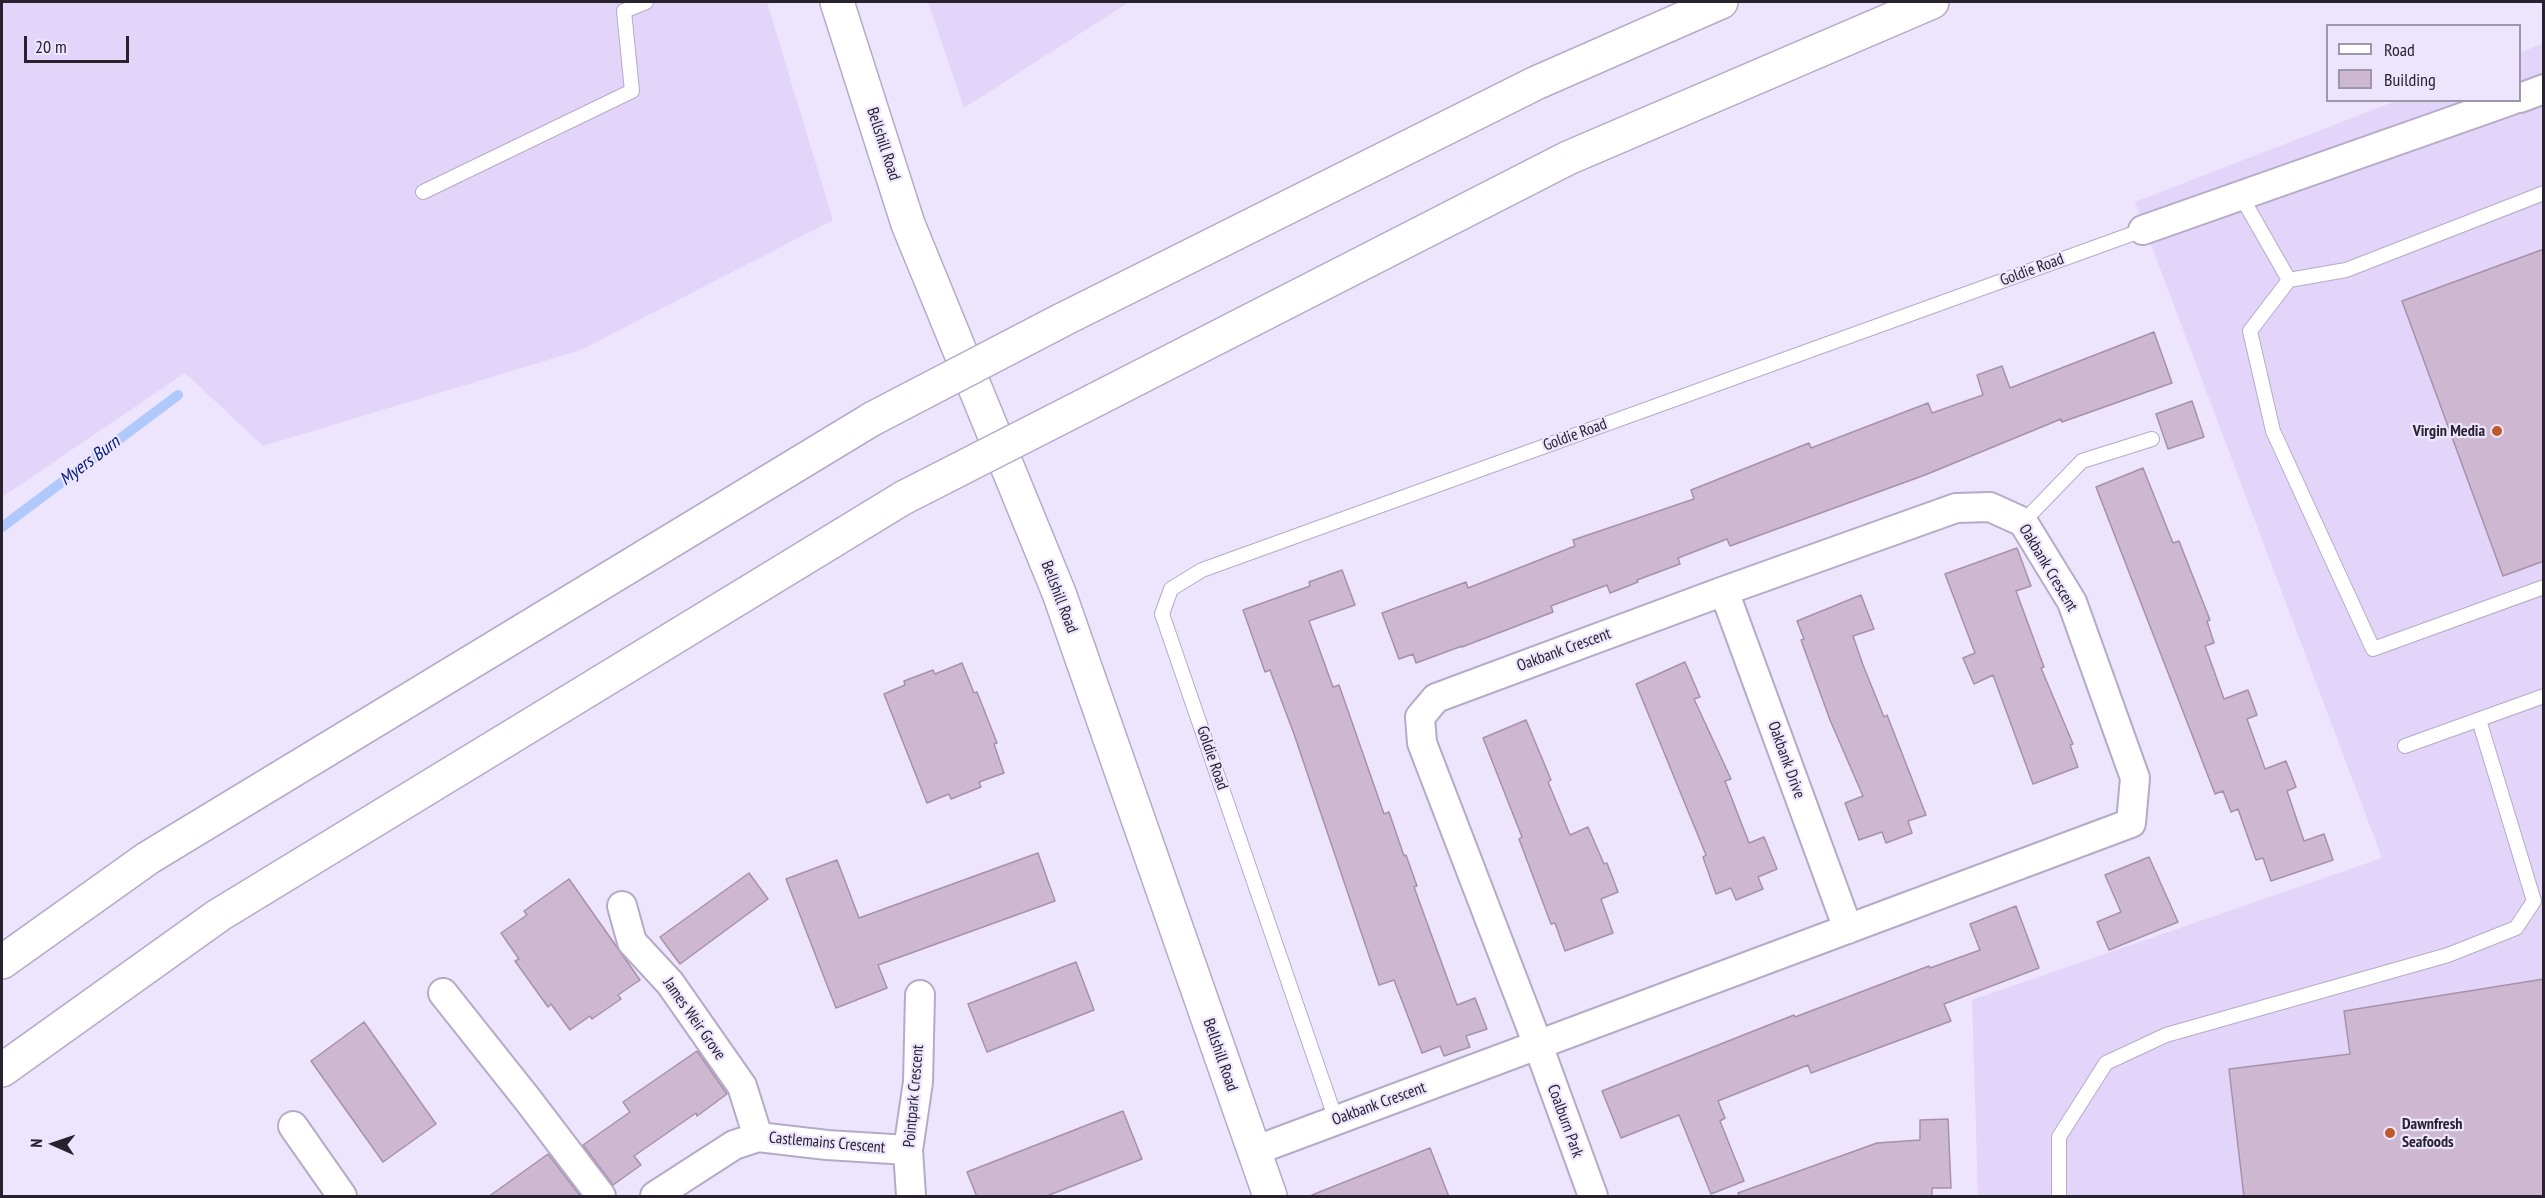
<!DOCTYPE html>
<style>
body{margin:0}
#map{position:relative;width:2545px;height:1198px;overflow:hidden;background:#ede4fd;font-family:"PT Sans Narrow",sans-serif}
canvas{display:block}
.frame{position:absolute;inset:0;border:3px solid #27222e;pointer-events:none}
.legend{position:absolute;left:2326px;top:24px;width:195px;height:78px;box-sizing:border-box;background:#ede4fd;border:2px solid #9e96aa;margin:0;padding:8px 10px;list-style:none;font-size:18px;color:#27222e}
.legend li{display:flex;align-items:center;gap:12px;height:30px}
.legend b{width:30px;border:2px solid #9e96aa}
.north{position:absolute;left:24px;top:1114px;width:60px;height:60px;-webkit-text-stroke:4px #ede4fd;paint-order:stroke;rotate:273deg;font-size:16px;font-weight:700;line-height:24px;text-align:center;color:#27222e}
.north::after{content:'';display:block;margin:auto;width:21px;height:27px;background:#27222e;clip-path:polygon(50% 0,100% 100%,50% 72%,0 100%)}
.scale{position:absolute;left:24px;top:36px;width:105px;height:27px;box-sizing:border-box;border:3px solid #27222e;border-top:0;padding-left:8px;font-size:18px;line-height:21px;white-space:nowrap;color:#27222e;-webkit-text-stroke:4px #ede4fd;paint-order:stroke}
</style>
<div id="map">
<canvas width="2545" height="1198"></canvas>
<div class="frame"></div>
<ul class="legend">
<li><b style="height:8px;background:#fff"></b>Road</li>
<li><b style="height:16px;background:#ceb7d0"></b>Building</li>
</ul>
<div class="north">N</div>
<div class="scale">20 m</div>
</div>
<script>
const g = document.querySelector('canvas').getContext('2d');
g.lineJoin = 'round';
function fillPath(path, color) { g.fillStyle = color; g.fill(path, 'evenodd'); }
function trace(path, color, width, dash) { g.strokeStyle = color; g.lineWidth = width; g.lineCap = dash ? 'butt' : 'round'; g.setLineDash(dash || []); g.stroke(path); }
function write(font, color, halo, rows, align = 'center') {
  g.font = font + ' "PT Sans Narrow",sans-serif'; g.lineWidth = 4.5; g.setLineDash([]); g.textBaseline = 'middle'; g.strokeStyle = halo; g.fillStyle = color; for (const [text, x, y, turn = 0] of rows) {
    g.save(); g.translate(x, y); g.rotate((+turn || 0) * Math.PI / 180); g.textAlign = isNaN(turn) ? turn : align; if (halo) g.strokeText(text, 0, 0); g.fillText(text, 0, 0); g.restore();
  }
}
const built = new Path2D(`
 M 2,2 L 767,2 L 833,220 L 581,350 L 263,446 L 185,373 L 2,497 Z
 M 928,2 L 1129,2 L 964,108 Z
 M 2543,43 L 2543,1196 L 1978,1196 L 1972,1000 L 2382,858 L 2135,202 L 2396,101 L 2520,100 L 2520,53 Z`);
const stream = new Path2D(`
 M 2,527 L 178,395`);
const building = new Path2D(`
 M 2544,249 L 2544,561 L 2503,576 L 2402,301 Z
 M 2154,332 L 2172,383 L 2062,422 L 2061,419 L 1925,475 L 1730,546 L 1727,539 L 1678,558 L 1680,564 L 1637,580 L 1638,582 L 1610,593 L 1607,585 L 1551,606 L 1553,612 L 1462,647 L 1462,646 L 1416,663 L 1413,654 L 1399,659 L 1382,613 L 1466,582 L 1468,588 L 1575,546 L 1573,540 L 1694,499 L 1691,490 L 1809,443 L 1811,448 L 1928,403 L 1932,413 L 1983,395 L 1977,375 L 2002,366 L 2010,388 Z
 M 2192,401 L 2204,437 L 2168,449 L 2156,414 Z
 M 2143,468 L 2173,543 L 2179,541 L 2210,620 L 2207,621 L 2214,643 L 2205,646 L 2224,699 L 2248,690 L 2257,715 L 2247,719 L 2265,769 L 2286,761 L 2296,787 L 2287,791 L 2304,841 L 2324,834 L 2333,860 L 2271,881 L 2263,858 L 2256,860 L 2238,809 L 2231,812 L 2223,791 L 2215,794 L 2096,487 Z
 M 2017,548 L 2031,586 L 2016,591 L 2044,667 L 2041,668 L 2073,744 L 2070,745 L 2078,767 L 2033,784 L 1993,675 L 1974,684 L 1963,658 L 1975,653 L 1945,574 Z
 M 1342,570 L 1355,605 L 1309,621 L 1333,687 L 1339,685 L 1384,814 L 1389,812 L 1404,856 L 1406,855 L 1417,886 L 1414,887 L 1457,1005 L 1475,998 L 1487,1029 L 1466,1036 L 1470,1047 L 1444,1056 L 1440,1046 L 1422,1053 L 1394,980 L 1379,985 L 1294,734 L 1270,670 L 1265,672 L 1243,610 L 1310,586 L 1309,582 Z
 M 1861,595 L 1874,629 L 1853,636 L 1863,665 L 1884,717 L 1887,715 L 1926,815 L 1908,821 L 1912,833 L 1886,843 L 1882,832 L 1859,840 L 1845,803 L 1863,796 L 1830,720 L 1801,640 L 1804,639 L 1797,621 Z
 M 1685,662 L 1700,697 L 1694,699 L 1731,779 L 1725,781 L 1749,843 L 1764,837 L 1777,869 L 1758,877 L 1763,889 L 1736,900 L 1731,888 L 1716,894 L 1703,857 L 1706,855 L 1636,684 Z
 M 962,663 L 974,693 L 977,692 L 997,743 L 994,744 L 1004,773 L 979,782 L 981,787 L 951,799 L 949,794 L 927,803 L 884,694 L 905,685 L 904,681 L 933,670 L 935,674 Z
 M 1526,720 L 1551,780 L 1548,782 L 1570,835 L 1588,827 L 1604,864 L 1607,863 L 1618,892 L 1601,899 L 1613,933 L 1565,951 L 1555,923 L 1551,924 L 1519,839 L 1522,837 L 1483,738 Z
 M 1038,853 L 1055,901 L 878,965 L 887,988 L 836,1008 L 786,879 L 837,860 L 859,918 Z
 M 2149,857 L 2178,922 L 2109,950 L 2097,922 L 2121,912 L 2105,875 Z
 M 749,873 L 768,899 L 680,964 L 660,937 Z
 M 569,879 L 640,980 L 618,995 L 621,999 L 592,1019 L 590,1016 L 570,1030 L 551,1004 L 548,1007 L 515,961 L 519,959 L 501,933 L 527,915 L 524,911 Z
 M 2016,906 L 2039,968 L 1944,1004 L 1951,1021 L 1811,1073 L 1808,1065 L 1718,1101 L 1725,1118 L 1720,1121 L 1744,1181 L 1711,1194 L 1679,1115 L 1621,1138 L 1602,1091 L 1794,1015 L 1795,1017 L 1929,966 L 1930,968 L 1980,950 L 1970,924 Z
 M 1076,962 L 1094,1010 L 987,1052 L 968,1004 Z
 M 2544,979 L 2544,1197 L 2244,1197 L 2229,1069 L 2350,1054 L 2344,1011 Z
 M 364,1022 L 436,1124 L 383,1162 L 311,1061 Z
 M 697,1051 L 727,1094 L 697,1116 L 696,1113 L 634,1156 L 641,1165 L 613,1185 L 583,1145 L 630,1112 L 623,1102 Z
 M 1123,1111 L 1142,1159 L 1044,1197 L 977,1197 L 967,1172 Z
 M 1948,1119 L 1951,1188 L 1932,1188 L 1932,1197 L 1739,1197 L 1738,1193 L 1877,1143 L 1920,1140 L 1920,1120 Z
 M 1430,1148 L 1449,1197 L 1312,1197 L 1312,1195 Z
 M 548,1154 L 581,1197 L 488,1197 Z`);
const service = new Path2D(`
 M 423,192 L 632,91 L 624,11 L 646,2
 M 2241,196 L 2289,280 L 2346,270 L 2544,193
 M 2289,280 L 2250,331 L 2273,431 L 2373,649 L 2544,587
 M 2023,522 L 2082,461 L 2152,439
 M 2405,746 L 2544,696
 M 1336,1120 L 1162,614 L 1171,589 L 1202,570 L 2143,230
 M 2059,1196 L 2059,1137 L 2106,1063 L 2166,1035 L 2448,955 L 2516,928 L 2534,901 L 2479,720`);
const minor = new Path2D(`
 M 2520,98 L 2544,89
 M 2143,230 L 2512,100
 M 1724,591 L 1848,929
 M 622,906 L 632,942 L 670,983 L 742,1086 L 758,1137
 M 443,993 L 528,1100 L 601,1196
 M 293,1126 L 342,1196
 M 1254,1151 C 1546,1040 1839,932 2131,823 L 2135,778 L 2072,602 L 2023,522 L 1990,507 L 1956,508 L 1724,591 L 1436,698 L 1420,717 L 1422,743 L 1538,1045 L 1593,1196
 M 655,1196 L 734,1145 L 758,1137 L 827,1145 L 908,1150
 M 911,1196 L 908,1150 L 918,1082 L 920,995`);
const secondary = new Path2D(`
 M 837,2 L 908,224 L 1059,593 L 1270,1196`);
const motorway = new Path2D(`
 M 1062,320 L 1536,83 L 1721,2
 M 1095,400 L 1568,158 L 1932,2
 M 2,962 L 148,858 L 872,419
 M 2,1070 L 219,915 L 903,498`);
const motorwayBridge = new Path2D(`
 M 872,419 L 1062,320
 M 903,498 L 1095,400`);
const markers = [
 [2497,431,6,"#bf592a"],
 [2390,1133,6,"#bf592a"]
];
const streetNames = [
 ["Bellshill Road",883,144,72],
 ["Goldie Road",2032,270,-20],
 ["Goldie Road",1575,435,-20],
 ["Oakbank Crescent",2048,568,59],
 ["Bellshill Road",1059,597,69],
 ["Oakbank Crescent",1564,650,-20],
 ["Goldie Road",1212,758,71],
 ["Oakbank Drive",1786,760,70],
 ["James Weir Grove",694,1019,55],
 ["Bellshill Road",1220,1055,71],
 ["Pointpark Crescent",914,1096,-85],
 ["Oakbank Crescent",1379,1104,-20],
 ["Coalburn Park",1565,1121,70],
 ["Castlemains Crescent",827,1143,5]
];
const poiNames = [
 ["Virgin Media",2485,431],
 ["Dawnfresh",2402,1124,"left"],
 ["Seafoods",2402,1142,"left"]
];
const waterNames = [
 ["Myers Burn",90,461,-37]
];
fillPath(built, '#e3d5fa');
trace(stream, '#afc9fc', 10);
fillPath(building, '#ceb7d0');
trace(building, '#a791aa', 1.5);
trace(service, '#b5aac7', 16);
trace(minor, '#b5aac7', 32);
trace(secondary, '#b5aac7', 36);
trace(motorway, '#b5aac7', 36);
trace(service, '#fff', 14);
trace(minor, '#fff', 28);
trace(secondary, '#fff', 33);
trace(motorway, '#fff', 33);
trace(motorwayBridge, '#b5aac7', 36, []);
trace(motorwayBridge, '#fff', 33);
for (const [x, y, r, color] of markers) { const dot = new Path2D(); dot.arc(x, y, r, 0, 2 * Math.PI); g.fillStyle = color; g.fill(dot); trace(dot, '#ede4fd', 2); }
write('16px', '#27222e', '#ede4fd', streetNames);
write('bold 16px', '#27222e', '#ede4fd', poiNames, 'right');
write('italic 18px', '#001a77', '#ede4fd', waterNames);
</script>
